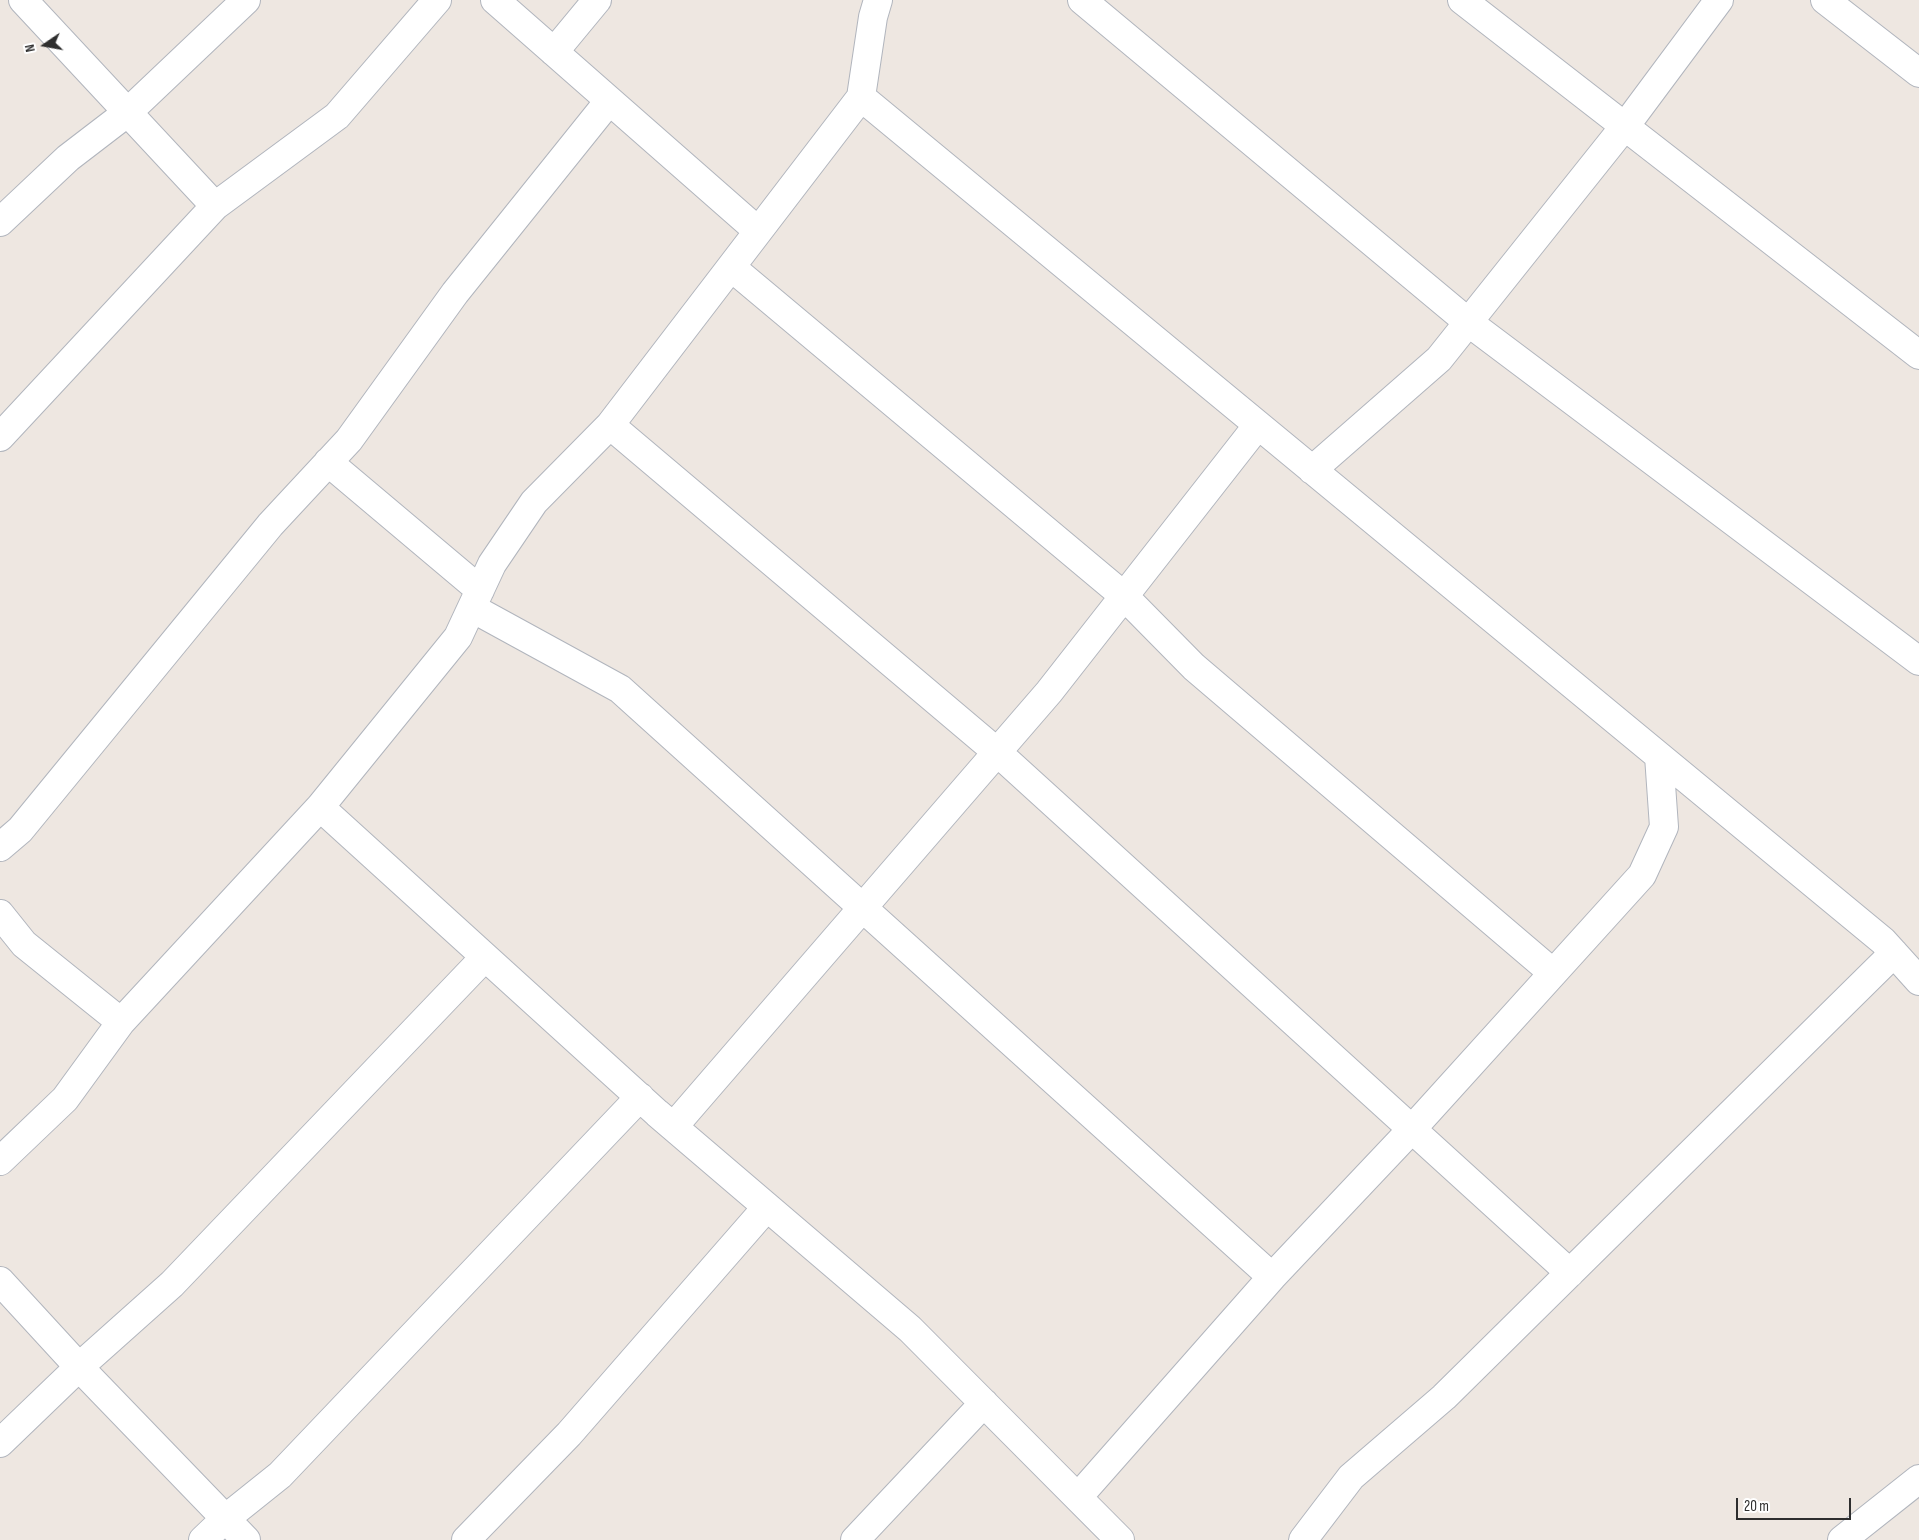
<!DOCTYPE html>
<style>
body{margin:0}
#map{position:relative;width:1919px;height:1540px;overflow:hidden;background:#eee7e1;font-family:"Sofia Sans Condensed",sans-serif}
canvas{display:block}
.north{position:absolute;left:20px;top:20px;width:50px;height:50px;-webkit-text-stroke:4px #fff;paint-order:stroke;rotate:258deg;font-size:14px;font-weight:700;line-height:20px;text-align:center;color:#2e2e2e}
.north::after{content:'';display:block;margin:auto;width:18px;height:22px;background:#2e2e2e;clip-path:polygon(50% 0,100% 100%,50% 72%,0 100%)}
.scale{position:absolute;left:1736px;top:1498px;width:115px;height:22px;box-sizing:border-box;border:2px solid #2e2e2e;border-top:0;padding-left:6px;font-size:15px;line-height:18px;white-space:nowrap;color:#2e2e2e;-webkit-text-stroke:4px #fff;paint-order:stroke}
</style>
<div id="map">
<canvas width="1919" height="1540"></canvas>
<div class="north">N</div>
<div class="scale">20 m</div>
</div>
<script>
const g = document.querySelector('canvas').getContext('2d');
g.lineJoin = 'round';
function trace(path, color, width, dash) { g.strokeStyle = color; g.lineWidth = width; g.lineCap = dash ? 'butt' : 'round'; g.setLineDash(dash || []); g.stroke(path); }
const minor = new Path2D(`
 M 23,0 L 215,206
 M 495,0 L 758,231
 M 1082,0 L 1468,322 L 1919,661
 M 1462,0 L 1919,355
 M 1825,0 L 1919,73
 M 554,52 L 597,0
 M 861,97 L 1883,941 L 1919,981
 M 0,222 L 68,158 L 128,112 L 246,0
 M 731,267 L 1124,596 L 1194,667 L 1553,973
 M 610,425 L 997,752 L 1570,1273
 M 0,437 L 215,206 L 337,116 L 437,0
 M 328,462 L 480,590
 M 1312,470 L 1439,359 L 1632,117 L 1719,0
 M 472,608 L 620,689 L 1272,1277 L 1412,1129 L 1642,875 L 1664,827 L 1659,756
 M 320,807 L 657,1113 L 910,1329 L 1120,1540
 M 0,847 L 20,830 L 270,525 L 349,440 L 455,293 L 609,101
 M 0,914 L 24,944 L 121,1022
 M 674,1126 L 1049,692 L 1258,425
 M 0,1161 L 65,1099 L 121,1022 L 320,807 L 458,637 L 492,564 L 534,502 L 610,425 L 861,97 L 873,17 L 878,0
 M 0,1281 L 79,1367 L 246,1540
 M 0,1443 L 79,1367 L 172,1284 L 485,957
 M 1078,1497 L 1272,1277
 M 203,1540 L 225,1519 L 280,1475 L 640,1097
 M 466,1540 L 569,1434 L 767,1207
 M 855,1540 L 984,1403
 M 1303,1540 L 1351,1477 L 1444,1397 L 1894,953
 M 1842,1540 L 1919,1479`);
trace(minor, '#b1b5bd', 30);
trace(minor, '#fff', 28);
</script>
